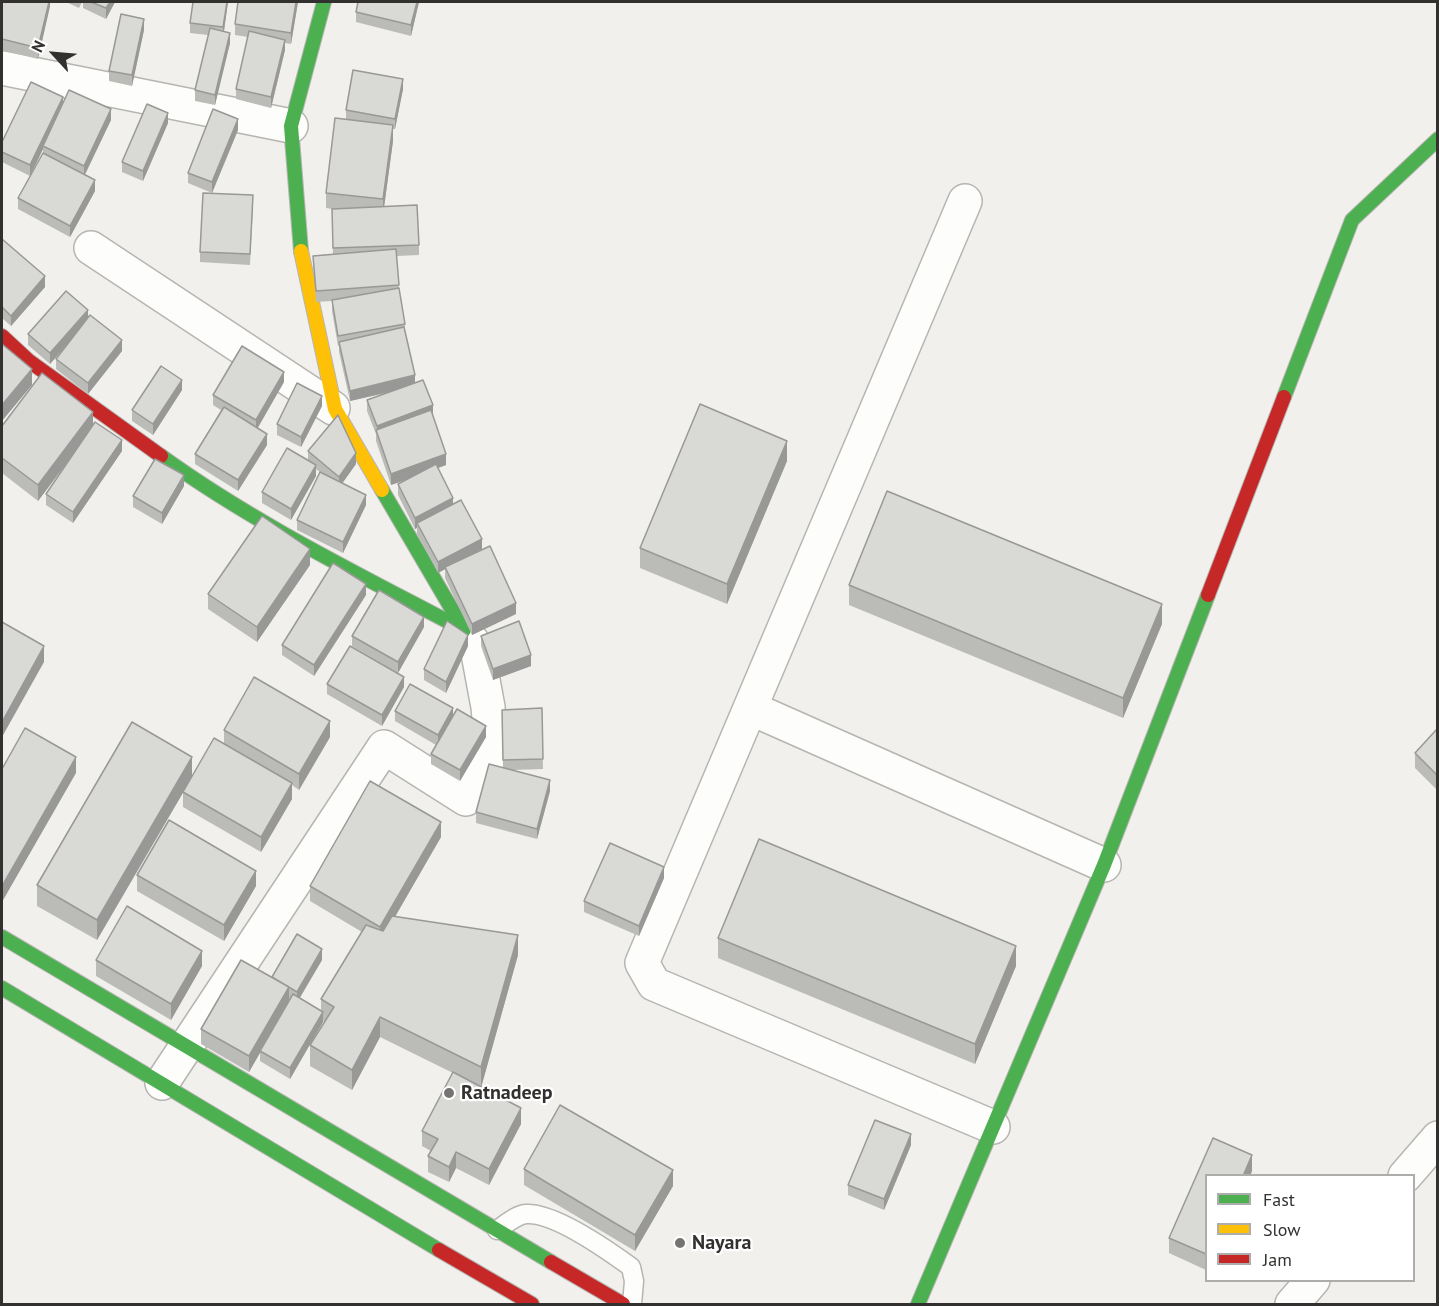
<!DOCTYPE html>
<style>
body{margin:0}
#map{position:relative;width:1439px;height:1306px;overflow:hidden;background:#f1f0ed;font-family:"PT Sans",sans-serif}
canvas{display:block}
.frame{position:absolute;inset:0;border:3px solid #32312f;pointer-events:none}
.legend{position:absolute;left:1205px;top:1174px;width:210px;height:108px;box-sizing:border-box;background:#fff;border:2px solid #adadac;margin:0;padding:8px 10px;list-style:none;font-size:18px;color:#32312f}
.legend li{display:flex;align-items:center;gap:12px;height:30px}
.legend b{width:30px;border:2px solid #adadac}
.north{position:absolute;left:24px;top:24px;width:60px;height:60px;-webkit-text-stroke:4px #fff;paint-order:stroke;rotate:296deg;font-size:16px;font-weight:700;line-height:24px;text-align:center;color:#32312f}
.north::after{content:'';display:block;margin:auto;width:21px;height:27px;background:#32312f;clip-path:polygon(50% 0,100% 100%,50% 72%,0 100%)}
</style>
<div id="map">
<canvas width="1439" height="1306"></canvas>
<div class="frame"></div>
<ul class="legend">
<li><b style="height:8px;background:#4caf50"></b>Fast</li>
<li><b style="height:8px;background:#ffc107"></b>Slow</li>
<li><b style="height:8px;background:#c62828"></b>Jam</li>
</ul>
<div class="north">N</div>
</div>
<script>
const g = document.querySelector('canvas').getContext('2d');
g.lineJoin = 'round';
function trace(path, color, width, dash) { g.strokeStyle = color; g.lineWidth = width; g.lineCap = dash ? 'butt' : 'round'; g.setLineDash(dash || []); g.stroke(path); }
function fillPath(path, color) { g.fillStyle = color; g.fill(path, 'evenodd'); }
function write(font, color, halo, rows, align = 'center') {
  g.font = font + ' "PT Sans",sans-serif'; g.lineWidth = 4.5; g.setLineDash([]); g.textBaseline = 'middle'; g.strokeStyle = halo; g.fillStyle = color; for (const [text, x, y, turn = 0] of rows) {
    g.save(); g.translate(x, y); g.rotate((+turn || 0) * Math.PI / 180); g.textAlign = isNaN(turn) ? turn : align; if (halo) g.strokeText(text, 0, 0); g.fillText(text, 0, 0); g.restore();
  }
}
const lane = new Path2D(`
 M 497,1230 C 506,1224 516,1215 526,1214 C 554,1212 609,1251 631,1267 L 634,1281 L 632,1304`);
const street = new Path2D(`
 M 2,68 L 291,126
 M 965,201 L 642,963 L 654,984 L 993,1127
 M 91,248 L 333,408
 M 750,708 L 1104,865
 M 162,1083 L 384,747 L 466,799 L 492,752 L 488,707 L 477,648 L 464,630
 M 1405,1176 L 1438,1138
 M 1292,1304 L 1313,1280`);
const fast = new Path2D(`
 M 301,251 L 291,126 L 324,2
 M 1284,397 L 1352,220 L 1438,139
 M 161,456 C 255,524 362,576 464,630 L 382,490
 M 2,937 L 551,1262
 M 2,988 L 439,1250
 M 918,1304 L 1104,865 L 1208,595`);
const slow = new Path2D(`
 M 301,251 L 335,409 L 382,490`);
const jam = new Path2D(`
 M 2,336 L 29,361 L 161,456
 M 1208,595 L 1284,397
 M 439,1250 L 532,1304
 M 551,1262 L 623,1304`);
const wall = new Path2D(`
 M 2,2 L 50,2 L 50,6 L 38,59 L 2,50 Z
 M 66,2 L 82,2 L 79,8 Z
 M 83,2 L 115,2 L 106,19 L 83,8 Z
 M 193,2 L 228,2 L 224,31 L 230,43 L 215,105 L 195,101 L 195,90 L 208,35 L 190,33 L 190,23 Z
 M 298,2 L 291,44 L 285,43 L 285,50 L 271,108 L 236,99 L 236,89 L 248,37 L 235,35 L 235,24 Z
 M 419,2 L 411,36 L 356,22 L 356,12 Z
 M 144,30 L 132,86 L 109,81 L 109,71 Z
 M 403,89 L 395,129 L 393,129 L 393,141 L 384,207 L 419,245 L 419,255 L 397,256 L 399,289 L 405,324 L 405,331 L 415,383 L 433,415 L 446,465 L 438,468 L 453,504 L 482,549 L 468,557 L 516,614 L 472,635 L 445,578 L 445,569 L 438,573 L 417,534 L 417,528 L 415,529 L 398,495 L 398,484 L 408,479 L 391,485 L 376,441 L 376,434 L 367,411 L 367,400 L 390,392 L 350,401 L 339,352 L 339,346 L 338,346 L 332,311 L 332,301 L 316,302 L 313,256 L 333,254 L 332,209 L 326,208 L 326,193 L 346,120 L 346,110 Z
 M 63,104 L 111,120 L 85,175 L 95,191 L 70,237 L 18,209 L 18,198 L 43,154 L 43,149 L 30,176 L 2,162 L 2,142 Z
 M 168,123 L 143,181 L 122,172 L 122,162 Z
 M 238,130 L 212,193 L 188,183 L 188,173 Z
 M 253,206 L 250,265 L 200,262 L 200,252 Z
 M 2,239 L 45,287 L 11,326 L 2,318 Z
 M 88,318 L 122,351 L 88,394 L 56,369 L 56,359 L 71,340 L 50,364 L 28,345 L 28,334 Z
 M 284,382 L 257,428 L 267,445 L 238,491 L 195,464 L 195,454 L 221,410 L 213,405 L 213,395 Z
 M 182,390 L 153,435 L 132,421 L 132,410 Z
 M 322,406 L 301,447 L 277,435 L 277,424 Z
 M 93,425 L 122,451 L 73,523 L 46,505 L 46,494 L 75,452 L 38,501 L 2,473 L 2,426 Z
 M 308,451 L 356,464 L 342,483 L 366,505 L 343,553 L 297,530 L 297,520 L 321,473 L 316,469 L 316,476 L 291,520 L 262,503 L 262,492 L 308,461 Z
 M 787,461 L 727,604 L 640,568 L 640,548 Z
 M 184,486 L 162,524 L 133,507 L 133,496 Z
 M 310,565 L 257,642 L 208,609 L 208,594 Z
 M 849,585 L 1162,624 L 1123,718 L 849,605 Z
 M 366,595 L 314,676 L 282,655 L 282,645 Z
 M 424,627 L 398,673 L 352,646 L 352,636 Z
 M 481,636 L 531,666 L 493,680 L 481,646 Z
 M 468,646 L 446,693 L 424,680 L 424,669 Z
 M 327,684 L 404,687 L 382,726 L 327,694 Z
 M 542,708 L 543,769 L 513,770 L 550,791 L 537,839 L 476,823 L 476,812 L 503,768 L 502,721 Z
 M 395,711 L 453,716 L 486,737 L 460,781 L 431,764 L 431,754 L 436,745 L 395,721 Z
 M 1437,729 L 1437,790 L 1415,768 L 1415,753 Z
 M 224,730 L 330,737 L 299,790 L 292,785 L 292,799 L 261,852 L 183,807 L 183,793 L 97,940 L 37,906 L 37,885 L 192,776 L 224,744 Z
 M 441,837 L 395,916 L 518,955 L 481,1087 L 521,1124 L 489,1185 L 456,1168 L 449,1182 L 428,1172 L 428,1156 L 431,1151 L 422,1146 L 422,1131 L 453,1073 L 380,1037 L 352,1090 L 310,1066 L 310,1045 L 325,1022 L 323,1021 L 323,1022 L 290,1079 L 260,1061 L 260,1052 L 249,1072 L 201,1044 L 201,1029 L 272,978 L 322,960 L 300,998 L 321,1011 L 321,999 L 362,932 L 310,901 L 310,886 Z
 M 137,875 L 256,886 L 224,941 L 137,891 Z
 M 664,878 L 639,936 L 584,912 L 584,901 Z
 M 718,938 L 1016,966 L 975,1064 L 718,958 Z
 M 96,960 L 202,966 L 171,1020 L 96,976 Z
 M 1213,1138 L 1252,1155 L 1252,1171 L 1250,1176 L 1206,1176 L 1206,1270 L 1169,1253 L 1169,1238 Z
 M 911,1145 L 884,1210 L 848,1195 L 848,1185 Z
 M 524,1169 L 673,1186 L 635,1251 L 524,1185 Z`);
const shadedWall = new Path2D(`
 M 49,2 L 50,2 L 50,6 L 38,59 L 38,48 Z
 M 110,2 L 115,2 L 106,19 L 106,8 Z
 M 227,2 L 228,2 L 223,38 L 223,27 Z
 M 296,2 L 298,2 L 291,44 L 291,33 Z
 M 417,2 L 419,2 L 411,36 L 411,25 Z
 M 144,19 L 144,30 L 132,86 L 132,75 Z
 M 230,33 L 230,43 L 215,105 L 215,95 Z
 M 285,40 L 285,50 L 271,108 L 271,97 Z
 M 403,79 L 403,89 L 395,129 L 395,119 Z
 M 63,97 L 63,108 L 43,146 L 43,149 L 30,176 L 30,165 Z
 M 111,109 L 111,120 L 84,176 L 84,166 Z
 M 168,113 L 168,123 L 143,181 L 143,171 Z
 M 238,119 L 238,130 L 212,193 L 212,182 Z
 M 393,125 L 393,141 L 383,215 L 383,199 Z
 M 95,180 L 95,191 L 70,237 L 70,226 Z
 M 45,276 L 45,287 L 11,326 L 11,316 Z
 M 88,310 L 88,321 L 50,364 L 50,353 Z
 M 122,340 L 122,351 L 88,394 L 88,383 Z
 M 32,369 L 32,385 L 2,421 L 2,405 Z
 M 284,372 L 284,382 L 256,431 L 256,420 Z
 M 415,375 L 415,386 L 350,401 L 350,391 Z
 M 182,380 L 182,390 L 153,435 L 153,424 Z
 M 322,396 L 322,406 L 301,447 L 301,437 Z
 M 433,405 L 433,416 L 377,434 L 377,426 Z
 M 93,412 L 93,428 L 38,501 L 38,485 Z
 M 267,434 L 267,445 L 238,491 L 238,480 Z
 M 122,440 L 122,451 L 73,523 L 73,512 Z
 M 787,441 L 787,461 L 727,604 L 727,584 Z
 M 356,453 L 356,464 L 339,488 L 339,477 Z
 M 446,454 L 446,465 L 391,485 L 391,474 Z
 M 316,465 L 316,476 L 291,520 L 291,509 Z
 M 184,475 L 184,486 L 162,524 L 162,513 Z
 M 366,495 L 366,505 L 343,553 L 343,542 Z
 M 453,498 L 453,509 L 417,523 L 417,528 L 415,529 L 415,518 Z
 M 482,539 L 482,549 L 438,573 L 438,562 Z
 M 310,549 L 310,565 L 257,642 L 257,627 Z
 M 366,584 L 366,595 L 314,676 L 314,665 Z
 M 516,603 L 516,614 L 472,635 L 472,624 Z
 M 1162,604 L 1162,624 L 1123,718 L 1123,698 Z
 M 424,617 L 424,627 L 398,673 L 398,662 Z
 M 468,635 L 468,646 L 446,693 L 446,682 Z
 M 44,646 L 44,662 L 2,737 L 2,722 Z
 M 531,655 L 531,666 L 493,680 L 493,669 Z
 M 404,677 L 404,687 L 382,726 L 382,715 Z
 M 453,708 L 453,719 L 438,746 L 438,735 Z
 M 330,721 L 330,737 L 299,790 L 299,774 Z
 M 486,726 L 486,737 L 460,781 L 460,770 Z
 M 76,757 L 76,773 L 2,902 L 2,886 Z
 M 192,757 L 192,777 L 97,940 L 97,920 Z
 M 550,780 L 550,791 L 537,839 L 537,829 Z
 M 292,783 L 292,799 L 261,852 L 261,837 Z
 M 441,822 L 441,837 L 380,943 L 380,927 Z
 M 664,867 L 664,878 L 639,936 L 639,926 Z
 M 256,871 L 256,886 L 224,941 L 224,925 Z
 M 518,935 L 518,955 L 481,1088 L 481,1067 Z
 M 1016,946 L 1016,966 L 975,1064 L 975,1044 Z
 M 322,949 L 322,960 L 297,1002 L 297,992 Z
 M 202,951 L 202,966 L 171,1020 L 171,1004 Z
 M 289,987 L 289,1003 L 249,1072 L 249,1056 Z
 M 323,1012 L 323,1022 L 290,1079 L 290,1068 Z
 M 380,1017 L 380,1037 L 352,1090 L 352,1070 Z
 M 521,1108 L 521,1124 L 489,1185 L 489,1169 Z
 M 911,1134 L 911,1145 L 884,1210 L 884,1199 Z
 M 456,1152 L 456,1168 L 449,1182 L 449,1167 Z
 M 1252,1155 L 1252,1171 L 1250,1176 L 1243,1176 Z
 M 673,1170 L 673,1186 L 635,1251 L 635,1235 Z`);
const building = new Path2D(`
 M 2,2 L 49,2 L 38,48 L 2,39 Z
 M 91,2 L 110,2 L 106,8 Z
 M 193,2 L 227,2 L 223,27 L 190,23 Z
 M 238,2 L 296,2 L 291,33 L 235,24 Z
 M 358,2 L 417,2 L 411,25 L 356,12 Z
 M 121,14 L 144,19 L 132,75 L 109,71 Z
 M 210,28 L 230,33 L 215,95 L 195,90 Z
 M 249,31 L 285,40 L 271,97 L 236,89 Z
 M 353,70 L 403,79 L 395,119 L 346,110 Z
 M 31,82 L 63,97 L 30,165 L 2,152 L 2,142 Z
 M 69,90 L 111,109 L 84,166 L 43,146 Z
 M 147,104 L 168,113 L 143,171 L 122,162 Z
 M 213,109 L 238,119 L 212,182 L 188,173 Z
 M 335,118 L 393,125 L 383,199 L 326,193 Z
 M 43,153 L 95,180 L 70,226 L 18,198 Z
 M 203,193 L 253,195 L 250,254 L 200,252 Z
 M 417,205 L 419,245 L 333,248 L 332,209 Z
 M 2,239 L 45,276 L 11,316 L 2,307 Z
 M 396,249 L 399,285 L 316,291 L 313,256 Z
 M 399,288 L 405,324 L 338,336 L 332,300 Z
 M 66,291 L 88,310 L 50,353 L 28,334 Z
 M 90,315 L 122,340 L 88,383 L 56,359 Z
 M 404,327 L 415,375 L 350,391 L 339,342 Z
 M 2,344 L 32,369 L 2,405 Z
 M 242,346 L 284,372 L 256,420 L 213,395 Z
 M 161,366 L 182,380 L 153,424 L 132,410 Z
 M 42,373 L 93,412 L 38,485 L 2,458 L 2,426 Z
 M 423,380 L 433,405 L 377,426 L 367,400 Z
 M 297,383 L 322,396 L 301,437 L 277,424 Z
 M 700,404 L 787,441 L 727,584 L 640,548 Z
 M 224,407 L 267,434 L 238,480 L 195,454 Z
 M 431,410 L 446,454 L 391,474 L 376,430 Z
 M 338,415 L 356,453 L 339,477 L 308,451 Z
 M 95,422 L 122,440 L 73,512 L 46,494 Z
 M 287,448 L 316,465 L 291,509 L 262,492 Z
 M 155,459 L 184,475 L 162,513 L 133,496 Z
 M 436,464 L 453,498 L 415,518 L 398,484 Z
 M 320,472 L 366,495 L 343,542 L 297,520 Z
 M 887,491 L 1162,604 L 1123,698 L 849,585 Z
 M 461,500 L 482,539 L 438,562 L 417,523 Z
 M 262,516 L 310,549 L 257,627 L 208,594 Z
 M 490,546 L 516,603 L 472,624 L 445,567 Z
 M 333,563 L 366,584 L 314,665 L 282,645 Z
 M 379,590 L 424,617 L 398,662 L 352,636 Z
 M 447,621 L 468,635 L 446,682 L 424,669 Z
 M 519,621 L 531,655 L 493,669 L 481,636 Z
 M 2,622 L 44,646 L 2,722 Z
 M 350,646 L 404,677 L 382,715 L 327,684 Z
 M 254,677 L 330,721 L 299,774 L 224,730 Z
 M 410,684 L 453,708 L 438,735 L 395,711 Z
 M 542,708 L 543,759 L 503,760 L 502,710 Z
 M 457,709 L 486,726 L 460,770 L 431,754 Z
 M 132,722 L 192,757 L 97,920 L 37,885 Z
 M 25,728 L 76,757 L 2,886 L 2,769 Z
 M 1437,729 L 1437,775 L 1415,753 Z
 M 214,738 L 292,783 L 261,837 L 183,792 Z
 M 489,764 L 550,780 L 537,829 L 476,812 Z
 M 370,781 L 441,822 L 380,927 L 310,886 Z
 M 169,820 L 256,871 L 224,925 L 137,875 Z
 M 759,839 L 1016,946 L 975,1044 L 718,938 Z
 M 610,843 L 664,867 L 639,926 L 584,901 Z
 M 127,906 L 202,951 L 171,1004 L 96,960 Z
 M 392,916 L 518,935 L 481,1067 L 380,1017 L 352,1070 L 310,1045 L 334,1007 L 321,999 L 366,925 L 383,931 Z
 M 297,934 L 322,949 L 297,992 L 272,977 Z
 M 241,960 L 289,987 L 249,1056 L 201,1029 Z
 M 293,994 L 323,1012 L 290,1068 L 260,1051 Z
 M 453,1072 L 521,1108 L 489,1169 L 456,1152 L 449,1167 L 428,1156 L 438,1139 L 422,1131 Z
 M 560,1105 L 673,1170 L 635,1235 L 524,1169 Z
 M 875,1120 L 911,1134 L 884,1199 L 848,1185 Z
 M 1213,1138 L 1252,1155 L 1243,1176 L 1206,1176 L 1206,1254 L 1169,1238 Z`);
const markers = [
 [449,1093,6,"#757472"],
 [680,1243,6,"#757472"]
];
const poiNames = [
 ["Ratnadeep",461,1093],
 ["Nayara",692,1243]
];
trace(lane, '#b6b5b2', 21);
trace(street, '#b6b5b2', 36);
trace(fast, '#b6b5b2', 16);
trace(slow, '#b6b5b2', 16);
trace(jam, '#b6b5b2', 16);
trace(lane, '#fdfdfc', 18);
trace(street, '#fdfdfc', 33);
trace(fast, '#4caf50', 14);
trace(slow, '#ffc107', 14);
trace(jam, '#c62828', 14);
fillPath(wall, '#bbbbb8');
fillPath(shadedWall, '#989896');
fillPath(building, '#d9d9d6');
trace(building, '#989896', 1.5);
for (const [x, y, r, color] of markers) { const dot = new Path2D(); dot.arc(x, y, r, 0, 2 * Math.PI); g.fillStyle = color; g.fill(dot); trace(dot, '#fff', 2); }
write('bold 20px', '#32312f', '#fff', poiNames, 'left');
</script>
